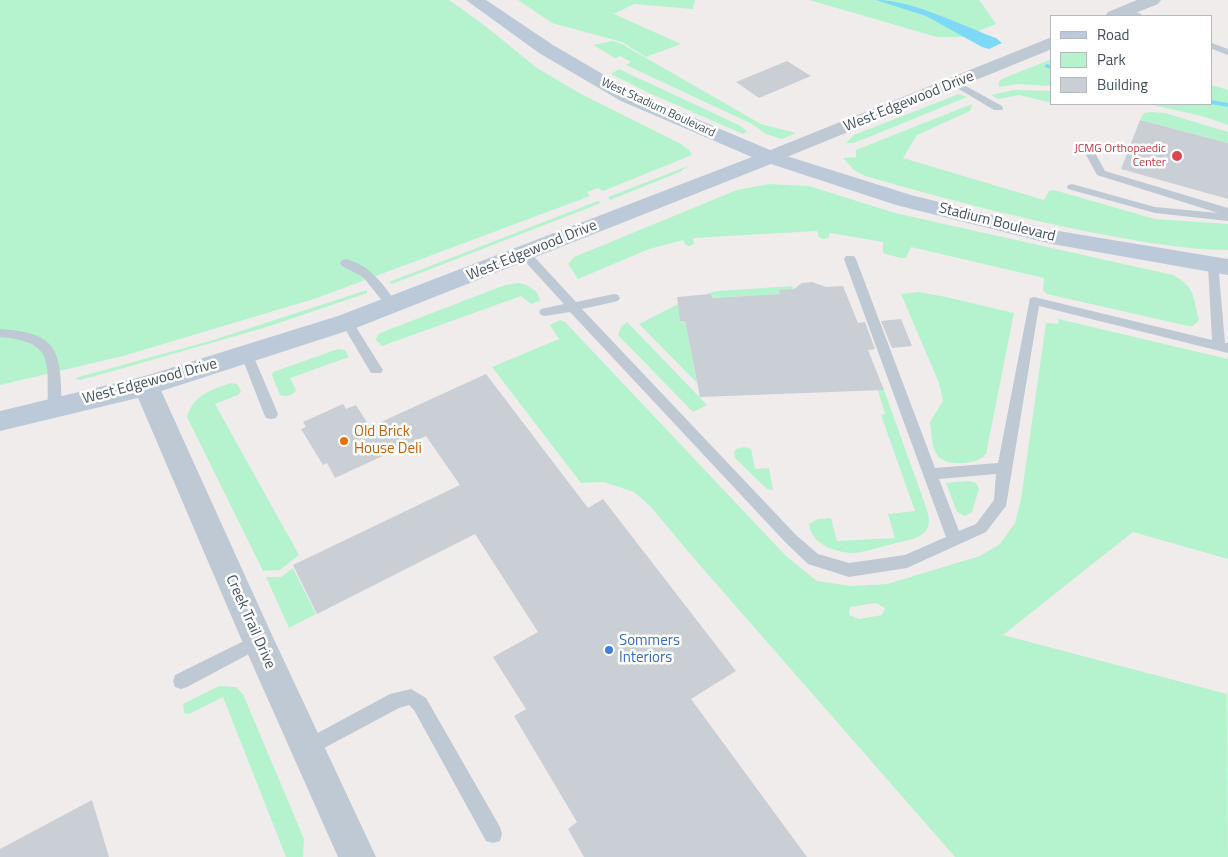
<!DOCTYPE html>
<style>
body{margin:0}
#map{position:relative;width:1228px;height:857px;overflow:hidden;background:#f0ecec;font-family:"Titillium Web",sans-serif}
canvas{display:block}
.legend{position:absolute;left:1050px;top:15px;width:162px;height:90px;box-sizing:border-box;background:#fff;border:1px solid #b4b9be;margin:0;padding:6px 9px;list-style:none;font-size:15px;color:#434f5c}
.legend li{display:flex;align-items:center;gap:10px;height:25px}
.legend b{width:25px;border:1px solid #b4b9be}
</style>
<div id="map">
<canvas width="1228" height="857"></canvas>
<ul class="legend">
<li><b style="height:6px;background:#bcc9d8"></b>Road</li>
<li><b style="height:14px;background:#b5f3ce"></b>Park</li>
<li><b style="height:14px;background:#caced5"></b>Building</li>
</ul>
</div>
<script>
const g = document.querySelector('canvas').getContext('2d');
g.lineJoin = 'round';
function fillPath(path, color) { g.fillStyle = color; g.fill(path, 'evenodd'); }
function trace(path, color, width, dash) { g.strokeStyle = color; g.lineWidth = width; g.lineCap = dash ? 'butt' : 'round'; g.setLineDash(dash || []); g.stroke(path); }
function write(font, color, halo, rows, align = 'center') {
  g.font = font + ' "Titillium Web",sans-serif'; g.lineWidth = 5; g.setLineDash([]); g.textBaseline = 'middle'; g.strokeStyle = halo; g.fillStyle = color; for (const [text, x, y, turn = 0] of rows) {
    g.save(); g.translate(x, y); g.rotate((+turn || 0) * Math.PI / 180); g.textAlign = isNaN(turn) ? turn : align; if (halo) g.strokeText(text, 0, 0); g.fillText(text, 0, 0); g.restore();
  }
}
const green = new Path2D(`
 M 0,0 L 449,0 L 484,25 L 537,68 L 581,94 L 681,144 L 689,150 L 692,155 L 603,191 L 598,188 L 587,192 L 590,196 L 317,298 L 123,356 L 0,385 Z
 M 518,0 L 695,0 L 693,9 L 634,4 L 614,14 L 681,44 L 646,57 L 622,42 L 552,23 Z
 M 809,0 L 978,0 L 980,1 L 996,24 L 964,37 L 937,37 Z
 M 612,41 L 620,43 L 761,124 L 796,133 L 782,139 L 766,134 L 752,124 L 626,65 L 631,62 L 620,56 L 615,58 L 593,45 Z
 M 1052,59 L 1052,86 L 1017,84 L 999,87 L 999,81 L 1004,78 Z
 M 619,69 L 739,125 L 747,131 L 743,134 L 649,93 L 611,74 Z
 M 1212,85 L 1228,90 L 1228,125 L 1202,116 L 1148,104 L 1212,104 Z
 M 1014,90 L 1052,91 L 1052,103 L 1019,95 L 998,99 L 991,95 Z
 M 959,94 L 967,97 L 864,139 L 853,143 L 846,143 L 854,135 Z
 M 972,104 L 970,111 L 917,135 L 903,158 L 1044,200 L 1049,191 L 1054,190 L 1155,219 L 1228,224 L 1228,250 C 1192,250 1157,244 1122,238 C 1035,223 950,200 865,176 L 854,170 L 843,158 L 856,157 L 856,150 Z
 M 1150,112 L 1165,113 L 1228,132 L 1228,143 L 1140,120 L 1144,113 Z
 M 688,166 L 680,172 L 610,200 L 608,197 Z
 M 769,184 L 809,186 L 895,213 L 1173,275 C 1196,287 1193,298 1199,320 L 1193,326 L 1188,326 L 1047,294 L 1043,290 L 1044,278 L 911,247 L 906,258 L 900,258 L 883,253 L 883,242 L 830,233 L 828,238 L 823,239 L 819,237 L 817,231 L 693,238 L 694,244 L 690,246 L 686,245 L 683,240 L 649,249 L 578,279 L 568,264 L 574,257 L 737,190 Z
 M 598,201 L 601,203 L 392,284 L 389,282 Z
 M 519,283 C 528,285 539,290 540,301 L 531,304 L 521,296 L 382,346 L 376,340 L 377,336 L 380,333 L 505,285 Z
 M 792,286 L 793,289 L 780,294 L 712,298 L 711,294 L 701,295 L 718,291 Z
 M 367,290 L 367,293 L 267,327 L 106,373 L 80,380 L 75,378 L 210,341 Z
 M 919,292 L 946,297 L 1014,313 L 986,454 C 980,461 973,462 964,463 C 932,465 933,449 930,422 L 943,401 L 939,383 L 901,294 Z
 M 678,304 L 680,320 L 685,321 L 697,383 L 639,324 Z
 M 1054,318 L 1228,359 L 1228,559 L 1133,532 L 1003,635 L 1227,694 L 1228,857 L 955,857 L 698,563 L 650,506 L 634,492 L 604,482 L 581,483 L 492,367 L 559,339 L 550,325 L 560,320 L 565,322 L 786,556 L 817,581 L 851,586 L 887,584 L 980,556 L 1000,544 L 1015,523 L 1021,499 L 1046,323 L 1058,324 L 1059,320 ZM 876,603 L 885,608 L 882,615 L 859,619 L 849,615 L 850,607 Z
 M 627,322 L 632,327 L 707,405 L 693,412 L 618,335 L 621,327 Z
 M 338,349 L 345,350 L 349,357 L 290,378 L 296,390 C 293,396 287,397 280,395 L 272,375 L 273,372 Z
 M 231,383 L 237,384 L 241,391 L 238,395 L 215,404 L 299,555 L 280,570 L 263,571 L 187,417 C 194,394 211,390 231,383 Z
 M 878,390 L 884,390 L 926,507 C 928,514 931,523 927,529 C 921,540 902,541 892,544 C 880,547 866,552 854,553 C 835,553 811,544 809,524 L 818,519 L 831,518 L 837,541 L 895,538 L 888,514 L 915,511 L 881,415 L 885,414 Z
 M 744,447 L 751,449 L 755,469 L 769,468 L 773,490 L 767,489 L 735,458 L 734,453 L 736,449 Z
 M 968,481 L 976,483 L 979,489 L 972,512 L 965,516 L 957,512 L 946,483 Z
 M 293,568 L 316,614 L 289,628 L 266,577 L 281,577 Z
 M 219,686 L 236,687 L 243,694 L 304,839 L 303,857 L 286,857 L 223,697 L 189,714 L 184,713 L 183,704 Z`);
const water = new Path2D(`
 M 876,0 C 912,0 961,25 996,38 L 1002,43 L 989,49 L 982,47 L 926,16 Z`);
const stream = new Path2D(`
 M 1047,64 L 1052,66 L 1052,70 L 1044,66 Z
 M 1212,100 L 1228,103 L 1228,107 L 1211,104 Z`);
const building = new Path2D(`
 M 787,61 L 811,76 L 759,98 L 736,82 Z
 M 1140,120 L 1228,143 L 1228,199 L 1121,169 Z
 M 812,282 L 826,287 L 843,286 L 858,323 L 865,322 L 875,349 L 868,350 L 884,390 L 700,397 L 685,321 L 680,321 L 677,297 L 711,294 L 712,298 L 780,294 L 779,290 L 794,289 L 802,283 Z
 M 901,319 L 912,346 L 892,348 L 881,321 Z
 M 486,374 L 588,508 L 603,499 L 736,671 L 691,699 L 807,857 L 584,857 L 568,829 L 577,822 L 514,716 L 526,709 L 493,657 L 538,632 L 475,534 L 317,614 L 293,565 L 460,485 L 426,436 L 335,478 L 327,463 L 323,465 L 301,429 L 306,427 L 303,422 L 343,404 L 346,409 L 356,405 L 370,427 Z
 M 92,800 L 109,857 L 0,857 L 0,849 Z`);
const service = new Path2D(`
 M 1125,8 L 1141,14 L 1142,16 L 1131,16 L 1122,13 L 1122,9 Z
 M 1212,43 L 1228,49 L 1228,55 L 1212,49 Z
 M 955,80 L 1002,106 L 1003,108 L 1002,110 L 994,110 L 952,85 L 950,83 Z
 M 1090,150 L 1094,151 L 1105,171 L 1228,208 L 1228,221 L 1155,213 L 1068,189 L 1067,187 L 1068,185 L 1072,184 L 1155,207 L 1218,213 L 1097,175 L 1085,153 Z
 M 524,249 L 528,250 L 576,302 L 614,294 L 618,295 L 620,298 L 618,301 L 582,309 L 796,535 L 818,554 L 849,563 L 905,555 L 946,537 L 844,259 L 846,256 L 854,256 L 856,259 L 935,468 L 998,463 L 1030,298 L 1034,297 L 1212,340 L 1208,266 L 1214,262 L 1218,263 L 1225,343 L 1228,343 L 1228,353 L 1039,306 L 1006,506 L 986,532 L 907,568 L 849,577 L 808,564 L 786,543 L 570,312 L 545,316 L 541,315 L 539,312 L 541,309 L 564,304 L 520,256 L 518,253 L 520,250 ZM 996,474 L 994,500 L 976,524 L 959,531 L 939,479 Z
 M 346,259 C 371,266 381,282 396,302 L 398,305 L 396,308 L 388,308 L 363,277 L 342,266 L 340,263 L 342,260 Z
 M 347,318 L 351,319 L 381,367 L 383,370 L 381,373 L 371,373 L 341,322 Z
 M 0,329 C 62,333 60,353 62,408 L 60,412 L 50,412 L 48,408 C 47,361 55,342 0,337 Z
 M 247,350 L 252,352 L 253,355 L 278,414 L 276,418 L 271,419 L 266,418 L 264,414 L 241,355 L 242,352 Z
 M 258,634 L 264,636 L 266,641 L 264,646 L 187,687 L 181,689 L 175,687 L 173,681 L 175,675 Z
 M 411,689 L 426,698 L 500,827 L 502,834 L 500,841 L 493,843 L 486,841 L 414,710 L 409,705 L 399,708 L 313,754 L 307,757 L 301,754 L 298,748 L 301,742 L 390,694 Z`);
const tertiary = new Path2D(`
 M 1137,0 L 1161,0 L 1158,4 L 1128,16 L 1105,16 L 1108,12 Z
 M 1052,37 L 1052,49 L 777,161 L 770,163 L 763,161 L 759,157 L 763,153 Z
 M 146,376 L 155,379 L 159,386 L 271,633 L 376,857 L 338,857 L 242,641 L 133,386 L 137,379 Z`);
const secondary = new Path2D(`
 M 466,0 L 486,0 L 553,45 L 635,93 L 777,153 L 911,195 L 1052,230 L 1228,259 L 1228,275 L 1052,244 L 896,205 L 771,164 L 356,328 L 146,396 L 0,431 L 0,411 L 145,376 L 338,316 L 752,157 L 621,101 L 539,53 Z`);
const markers = [
 [1177,156,6,"#e0444e"],
 [344,441,5,"#e8710a"],
 [609,650,5,"#3f7fe0"]
];
const farStreetnames = [
 ["West Stadium Boulevard",658,108,25]
];
const farHealthnames = [
 ["JCMG Orthopaedic",1166,149],
 ["Center",1166,163]
];
const streetNames = [
 ["West Edgewood Drive",909,102,-22],
 ["Stadium Boulevard",997,223,14],
 ["West Edgewood Drive",532,251,-22],
 ["West Edgewood Drive",150,382,-15],
 ["Creek Trail Drive",250,622,66]
];
const foodNames = [
 ["Old Brick",354,432],
 ["House Deli",354,449]
];
const shopNames = [
 ["Sommers",619,641],
 ["Interiors",619,658]
];
fillPath(green, '#b5f3ce');
fillPath(water, '#7dd9f5');
fillPath(stream, '#7dd9f5');
fillPath(building, '#caced5');
fillPath(service, '#bec9d4');
fillPath(tertiary, '#bec9d4');
fillPath(secondary, '#bcc9d8');
for (const [x, y, r, color] of markers) { const dot = new Path2D(); dot.arc(x, y, r, 0, 2 * Math.PI); g.fillStyle = color; g.fill(dot); trace(dot, '#fff', 2); }
write('12px', '#434f5c', '#fff', farStreetnames);
write('12px', '#be3a42', '#fff', farHealthnames, 'right');
write('15px', '#434f5c', '#fff', streetNames);
write('15px', '#c56008', '#fff', foodNames, 'left');
write('15px', '#366cbe', '#fff', shopNames, 'left');
</script>
